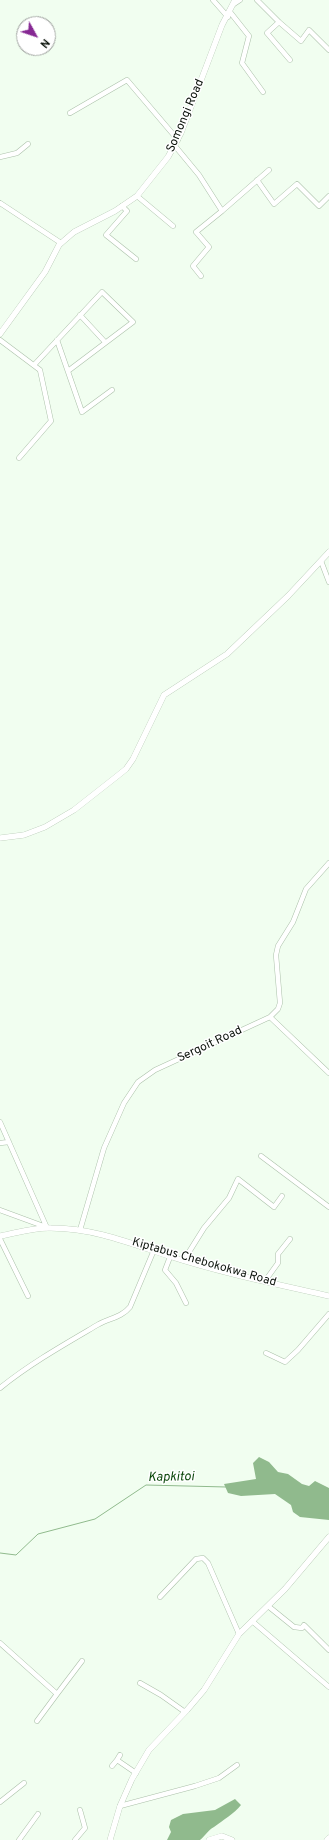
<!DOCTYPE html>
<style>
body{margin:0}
#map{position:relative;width:329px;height:1840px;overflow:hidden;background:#f1fef0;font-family:Overpass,sans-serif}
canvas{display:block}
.north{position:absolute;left:16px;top:16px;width:40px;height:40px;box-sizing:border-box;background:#fff;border:1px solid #9ea19e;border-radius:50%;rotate:130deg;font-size:11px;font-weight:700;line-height:16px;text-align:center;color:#0c140c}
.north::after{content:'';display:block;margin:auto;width:14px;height:18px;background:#862893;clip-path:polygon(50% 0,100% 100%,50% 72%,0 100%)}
</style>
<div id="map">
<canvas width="329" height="1840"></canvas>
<div class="north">N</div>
</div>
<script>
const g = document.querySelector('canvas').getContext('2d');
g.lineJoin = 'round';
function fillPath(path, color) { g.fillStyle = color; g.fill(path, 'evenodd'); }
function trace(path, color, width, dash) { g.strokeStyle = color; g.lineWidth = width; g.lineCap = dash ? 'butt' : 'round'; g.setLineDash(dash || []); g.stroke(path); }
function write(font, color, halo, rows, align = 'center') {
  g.font = font + ' Overpass,sans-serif'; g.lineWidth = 3; g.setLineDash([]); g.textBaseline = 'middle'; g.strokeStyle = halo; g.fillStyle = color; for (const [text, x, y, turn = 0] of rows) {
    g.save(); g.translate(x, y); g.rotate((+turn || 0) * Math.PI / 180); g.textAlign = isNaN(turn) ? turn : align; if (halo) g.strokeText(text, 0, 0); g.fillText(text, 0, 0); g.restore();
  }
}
const water = new Path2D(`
 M 259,1457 L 269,1462 L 278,1472 L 288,1474 L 302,1484 L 309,1486 L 315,1481 L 329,1488 L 329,1520 L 300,1517 L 293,1512 L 291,1505 L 275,1494 L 241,1496 L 228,1493 L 224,1484 L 256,1479 L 253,1463 Z
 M 235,1799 L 241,1805 C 234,1814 223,1820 214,1827 C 208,1830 205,1836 200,1840 L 167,1840 L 171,1832 L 169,1827 L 171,1820 L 183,1814 L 215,1810 Z`);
const stream = new Path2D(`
 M 0,1553 L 16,1555 L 38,1534 L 95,1519 L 146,1485 L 226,1487`);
const minor = new Path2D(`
 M 213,0 L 228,17
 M 257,0 L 279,22 L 301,41 L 309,30 L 329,50
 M 234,4 L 240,0
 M 230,12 L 249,36 L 242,63 L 263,92
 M 279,22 L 267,33 L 290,60
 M 70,113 L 127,80 L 178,140
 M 175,146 L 199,175 L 222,211 L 196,232 L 209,247 L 193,266 L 201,276
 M 0,157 L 17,153 L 28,144
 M 257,180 L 274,204 L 297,184 L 319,206 L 329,196
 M 137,196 L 173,226
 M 0,203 L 61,243
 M 122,206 L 127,211 L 106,235 L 136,259
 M 222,211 L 269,170
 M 80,315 L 105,342
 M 0,340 L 40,370 L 51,421 L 19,458
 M 57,340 L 82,412 L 112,390
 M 34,365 L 102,292 L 133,322 L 68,371
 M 321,561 L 329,582
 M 270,1017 L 329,1073
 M 0,1122 L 47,1228
 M 0,1143 L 9,1142
 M 261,1156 L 329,1207
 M 0,1210 L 46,1227
 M 80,1230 L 104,1148 L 124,1103 L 138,1082 L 155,1070 L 270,1017 L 278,1009 L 280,1003 L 276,955 L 278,946 L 293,922 L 306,889 L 329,863
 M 0,1239 L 28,1296
 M 170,1257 L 165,1270 L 176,1283 L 186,1303
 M 184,1260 L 204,1228 L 229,1198 L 238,1179 L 274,1207 L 282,1196
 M 265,1281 L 278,1263 L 278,1254 L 290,1239
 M 266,1353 L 285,1362 L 298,1350 L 329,1314
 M 0,1388 C 31,1363 65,1344 99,1324 C 110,1318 122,1317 130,1307 L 154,1250
 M 160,1597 L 196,1559 L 203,1558 L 208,1563 L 239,1634
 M 268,1606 L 294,1627 L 302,1628 L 304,1625 L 329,1650
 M 252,1621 L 329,1687
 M 0,1643 L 57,1694 L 82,1661
 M 140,1683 L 161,1695 L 185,1712
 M 37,1721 L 57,1694
 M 117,1760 L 120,1755
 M 112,1766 L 117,1760 L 136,1773
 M 0,1802 L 24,1783
 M 120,1806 L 195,1786 L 219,1778 L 237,1765
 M 19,1840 L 38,1814
 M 75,1840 L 85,1828 L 80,1810`);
const tertiary = new Path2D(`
 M 0,334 L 45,272 L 59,245 L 74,232 L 115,211 L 137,196 L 168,157 L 181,133 L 222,25 L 235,0
 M 0,838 L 24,835 L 45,827 L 74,810 L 116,777 L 126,769 L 133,759 L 164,695 L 227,654 L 288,596 L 329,552
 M 0,1236 C 17,1233 34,1227 51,1228 C 93,1228 130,1243 169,1256 C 221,1273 276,1284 329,1296
 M 110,1840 L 120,1806 L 132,1779 L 149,1750 L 187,1710 L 204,1690 L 239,1634 L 285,1589 L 329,1537
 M 209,1840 L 222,1836 L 232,1840
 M 327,1840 L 329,1838`);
const streetNames = [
 ["Somongi Road",186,116,-67],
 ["Sergoit Road",210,1045,-25],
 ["Kiptabus Chebokokwa Road",204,1263,16]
];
const waterNames = [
 ["Kapkitoi",171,1478,-1]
];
fillPath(water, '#90ba8d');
trace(stream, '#90ba8d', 1);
trace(minor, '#abc0a9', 5.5);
trace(tertiary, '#abc0a9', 6);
trace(minor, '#fff', 4.5);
trace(tertiary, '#fff', 5.5);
write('12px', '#0c140c', '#fff', streetNames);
write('italic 13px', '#0c480b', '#fff', waterNames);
</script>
